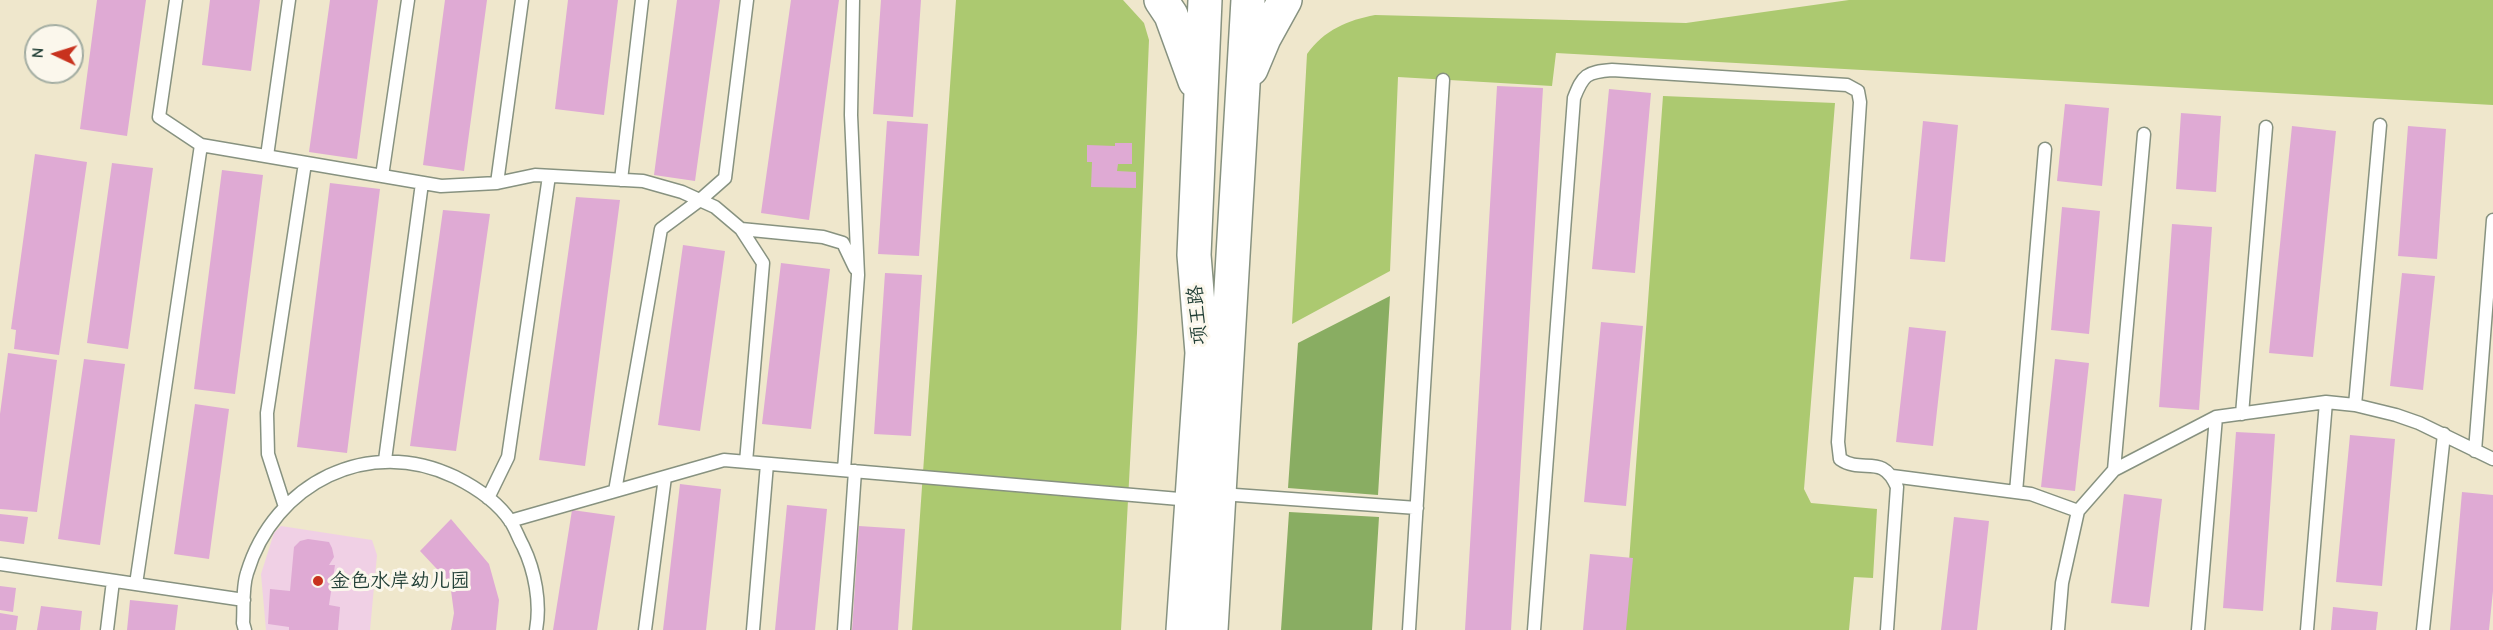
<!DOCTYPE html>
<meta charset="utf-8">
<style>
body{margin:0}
#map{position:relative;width:2493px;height:630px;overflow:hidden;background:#efe7cc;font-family:"Comic Neue",sans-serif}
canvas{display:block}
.north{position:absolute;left:24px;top:24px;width:60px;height:60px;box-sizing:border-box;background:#fbf7ec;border:2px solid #a3ada2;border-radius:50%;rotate:274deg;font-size:16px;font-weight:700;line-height:24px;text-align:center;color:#1f3d34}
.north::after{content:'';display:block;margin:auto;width:21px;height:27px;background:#c8321e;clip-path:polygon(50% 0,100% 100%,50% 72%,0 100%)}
</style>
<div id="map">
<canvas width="2493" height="630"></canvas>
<div class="north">N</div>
</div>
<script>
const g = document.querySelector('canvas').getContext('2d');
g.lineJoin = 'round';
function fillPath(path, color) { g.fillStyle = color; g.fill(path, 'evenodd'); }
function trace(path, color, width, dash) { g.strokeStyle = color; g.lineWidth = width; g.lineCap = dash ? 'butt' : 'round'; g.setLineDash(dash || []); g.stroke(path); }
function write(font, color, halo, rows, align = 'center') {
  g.font = font + ' "Comic Neue","LXGW WenKai TC",sans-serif'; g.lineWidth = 6; g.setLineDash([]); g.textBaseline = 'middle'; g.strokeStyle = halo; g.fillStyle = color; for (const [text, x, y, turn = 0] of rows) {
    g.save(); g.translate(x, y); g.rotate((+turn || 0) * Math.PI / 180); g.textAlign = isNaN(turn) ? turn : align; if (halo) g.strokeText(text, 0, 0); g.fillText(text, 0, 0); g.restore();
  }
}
const built = new Path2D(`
 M 281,526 L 372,540 L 377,555 L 370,630 L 266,630 L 261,574 L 274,533 Z`);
const green = new Path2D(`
 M 956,0 L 1123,0 L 1144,23 L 1149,40 L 1137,333 L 1121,630 L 912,630 Z
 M 1849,0 L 2493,0 L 2493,105 L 1556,53 L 1552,86 L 1398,77 L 1390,271 L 1292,324 L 1307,54 C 1324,30 1348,20 1375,15 L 1686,23 Z
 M 1663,96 L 1835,103 L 1804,489 L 1811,503 L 1877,509 L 1873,578 L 1854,577 L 1849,630 L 1624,630 Z`);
const forest = new Path2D(`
 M 1390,296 L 1378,495 L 1288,488 L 1298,343 Z
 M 1289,512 L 1379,517 L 1372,630 L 1281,630 Z`);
const building = new Path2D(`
 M 97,0 L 146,0 L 127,136 L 80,129 Z
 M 210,0 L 260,0 L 251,71 L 202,65 Z
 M 330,0 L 378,0 L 357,159 L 309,152 Z
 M 445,0 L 487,0 L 464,171 L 423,165 Z
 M 568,0 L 618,0 L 604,115 L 555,109 Z
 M 677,0 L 720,0 L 695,181 L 654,175 Z
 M 791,0 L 839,0 L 809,220 L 761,213 Z
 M 881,0 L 921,0 L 913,117 L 873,114 Z
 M 1497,86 L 1543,88 L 1511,630 L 1465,630 Z
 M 1609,89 L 1651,93 L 1635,273 L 1592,269 Z
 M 2065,104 L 2109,108 L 2102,186 L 2057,181 Z
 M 2181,113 L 2221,116 L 2216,192 L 2176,189 Z
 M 887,121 L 928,124 L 919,256 L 878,254 Z
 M 1923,121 L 1958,125 L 1945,262 L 1910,259 Z
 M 2292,126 L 2336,131 L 2313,357 L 2269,353 Z
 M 2408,126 L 2446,129 L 2437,259 L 2398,256 Z
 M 1115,143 L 1132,143 L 1132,164 L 1118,164 L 1117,171 L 1136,172 L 1136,188 L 1091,187 L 1092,162 L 1087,162 L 1087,145 L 1115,146 Z
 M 35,154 L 87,162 L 59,355 L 14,349 L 16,330 L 11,329 Z
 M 112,163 L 153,168 L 128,349 L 87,343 Z
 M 222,170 L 263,175 L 235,394 L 194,389 Z
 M 330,183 L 380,189 L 347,453 L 297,447 Z
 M 576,197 L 620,200 L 585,466 L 539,460 Z
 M 2062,207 L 2100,211 L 2089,334 L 2051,330 Z
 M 443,210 L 490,214 L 456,451 L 410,446 Z
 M 2172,224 L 2212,227 L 2199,410 L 2159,407 Z
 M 683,245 L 725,251 L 700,431 L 658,425 Z
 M 781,263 L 830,269 L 811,429 L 762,424 Z
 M 885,273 L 922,275 L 911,436 L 874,434 Z
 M 2402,273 L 2435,276 L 2423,390 L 2390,386 Z
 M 1601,322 L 1643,326 L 1626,506 L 1584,502 Z
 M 1909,327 L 1946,331 L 1933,446 L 1896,442 Z
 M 8,353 L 57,360 L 37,512 L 0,509 L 0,414 Z
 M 84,359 L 125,364 L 100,545 L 58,539 Z
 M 2055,359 L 2089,363 L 2075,491 L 2041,487 Z
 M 195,404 L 229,409 L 209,559 L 174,554 Z
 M 2236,432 L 2275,434 L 2263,611 L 2223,608 Z
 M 2350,435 L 2395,439 L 2382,586 L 2336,582 Z
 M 680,484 L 721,489 L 706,630 L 663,630 Z
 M 2462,492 L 2493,495 L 2493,591 L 2489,630 L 2450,630 Z
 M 2124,494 L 2162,499 L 2149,607 L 2111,603 Z
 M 787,505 L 827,509 L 815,630 L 775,630 Z
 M 572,510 L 615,516 L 597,630 L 553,630 Z
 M 0,514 L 28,517 L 24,544 L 0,541 Z
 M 1954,517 L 1989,521 L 1977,630 L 1941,630 Z
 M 451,519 L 489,564 L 499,600 L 496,630 L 451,630 L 454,613 L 450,583 L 420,551 Z
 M 859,526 L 905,529 L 898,630 L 852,630 Z
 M 308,539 L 329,542 L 332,548 L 334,557 L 329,565 L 335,565 L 329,605 L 340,607 L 338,630 L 289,630 L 289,627 L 268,624 L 270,589 L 290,591 L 294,547 L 300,541 Z
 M 1590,554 L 1633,558 L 1626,630 L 1583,630 Z
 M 0,586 L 16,588 L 13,612 L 0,610 Z
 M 130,600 L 178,605 L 175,630 L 127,630 Z
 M 41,606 L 82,611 L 80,630 L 37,630 Z
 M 2333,607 L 2378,612 L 2376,630 L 2331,630 Z
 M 0,613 L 18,616 L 16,630 L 0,630 Z`);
const service = new Path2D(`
 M 176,0 L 159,117 L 201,145 L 441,186 L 497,183 L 535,175 L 643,181 L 682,192 L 715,207 L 741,229 L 763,263 L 746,462
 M 267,156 L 289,0
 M 382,176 L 408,0
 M 621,180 L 642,0
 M 497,183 L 522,0
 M 741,229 L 823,237 L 843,243 L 855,268
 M 2355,405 L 2380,125
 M 2242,414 L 2266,127
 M 2475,451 L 2493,220
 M 385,460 L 422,183
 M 844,470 L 858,275 L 851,115 L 853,0
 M 2114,470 L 2144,134
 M 1892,476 L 2031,494 L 2078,511
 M 615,491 L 661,229 L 700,200 L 725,178 L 747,0
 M 2016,492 L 2045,149
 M 1221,494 L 1417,508
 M 488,498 L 508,457 L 549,176
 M 285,507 L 268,454 L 267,413 L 305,163
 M 510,521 L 724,460 L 1191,500
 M 0,564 L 244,600
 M 136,584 L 201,145
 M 107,630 L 113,581
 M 245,630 L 243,623 C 244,607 242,588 247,573 C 274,483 369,435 455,477 C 475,487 498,502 511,522 C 516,530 519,539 523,546 C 535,571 541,603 536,630
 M 645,630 L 665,477
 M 753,630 L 767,464
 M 844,630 L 855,471
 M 1409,630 L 1443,80
 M 1534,630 L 1574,98 C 1583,75 1586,72 1612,70 L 1847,85 L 1858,91 L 1860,102 L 1838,442 L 1840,459 C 1863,475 1882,452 1897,487 L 1887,630
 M 2058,630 L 2062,583 L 2078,511 L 2114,470 L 2216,417 L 2326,402 L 2355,405 L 2396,415 L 2419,423 L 2493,459
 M 2198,630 L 2216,417
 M 2307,630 L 2326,402
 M 2423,630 L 2444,434`);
const secondary = new Path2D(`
 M 1161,0 L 1171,15 L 1195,81
 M 1251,69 L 1264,38 L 1285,0
 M 1183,630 L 1202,353 L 1194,255 L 1205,0
 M 1211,630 L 1248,0`);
const markers = [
 [318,581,6,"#c8321e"]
];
const streetNames = [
 ["项王路",1198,315,-95]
];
const poiNames = [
 ["金色水岸幼儿园",330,581]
];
fillPath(built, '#f0d0e5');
fillPath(green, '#acc970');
fillPath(forest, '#89ad62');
fillPath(building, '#dfaad4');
trace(service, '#879280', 15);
trace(secondary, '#879280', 36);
trace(service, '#fff', 12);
trace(secondary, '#fff', 33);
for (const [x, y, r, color] of markers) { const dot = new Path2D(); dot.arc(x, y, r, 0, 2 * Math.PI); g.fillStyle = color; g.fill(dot); trace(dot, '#fbf7ec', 2); }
write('20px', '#1f3d34', '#fbf7ec', streetNames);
write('20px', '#1f3d34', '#fbf7ec', poiNames, 'left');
</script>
